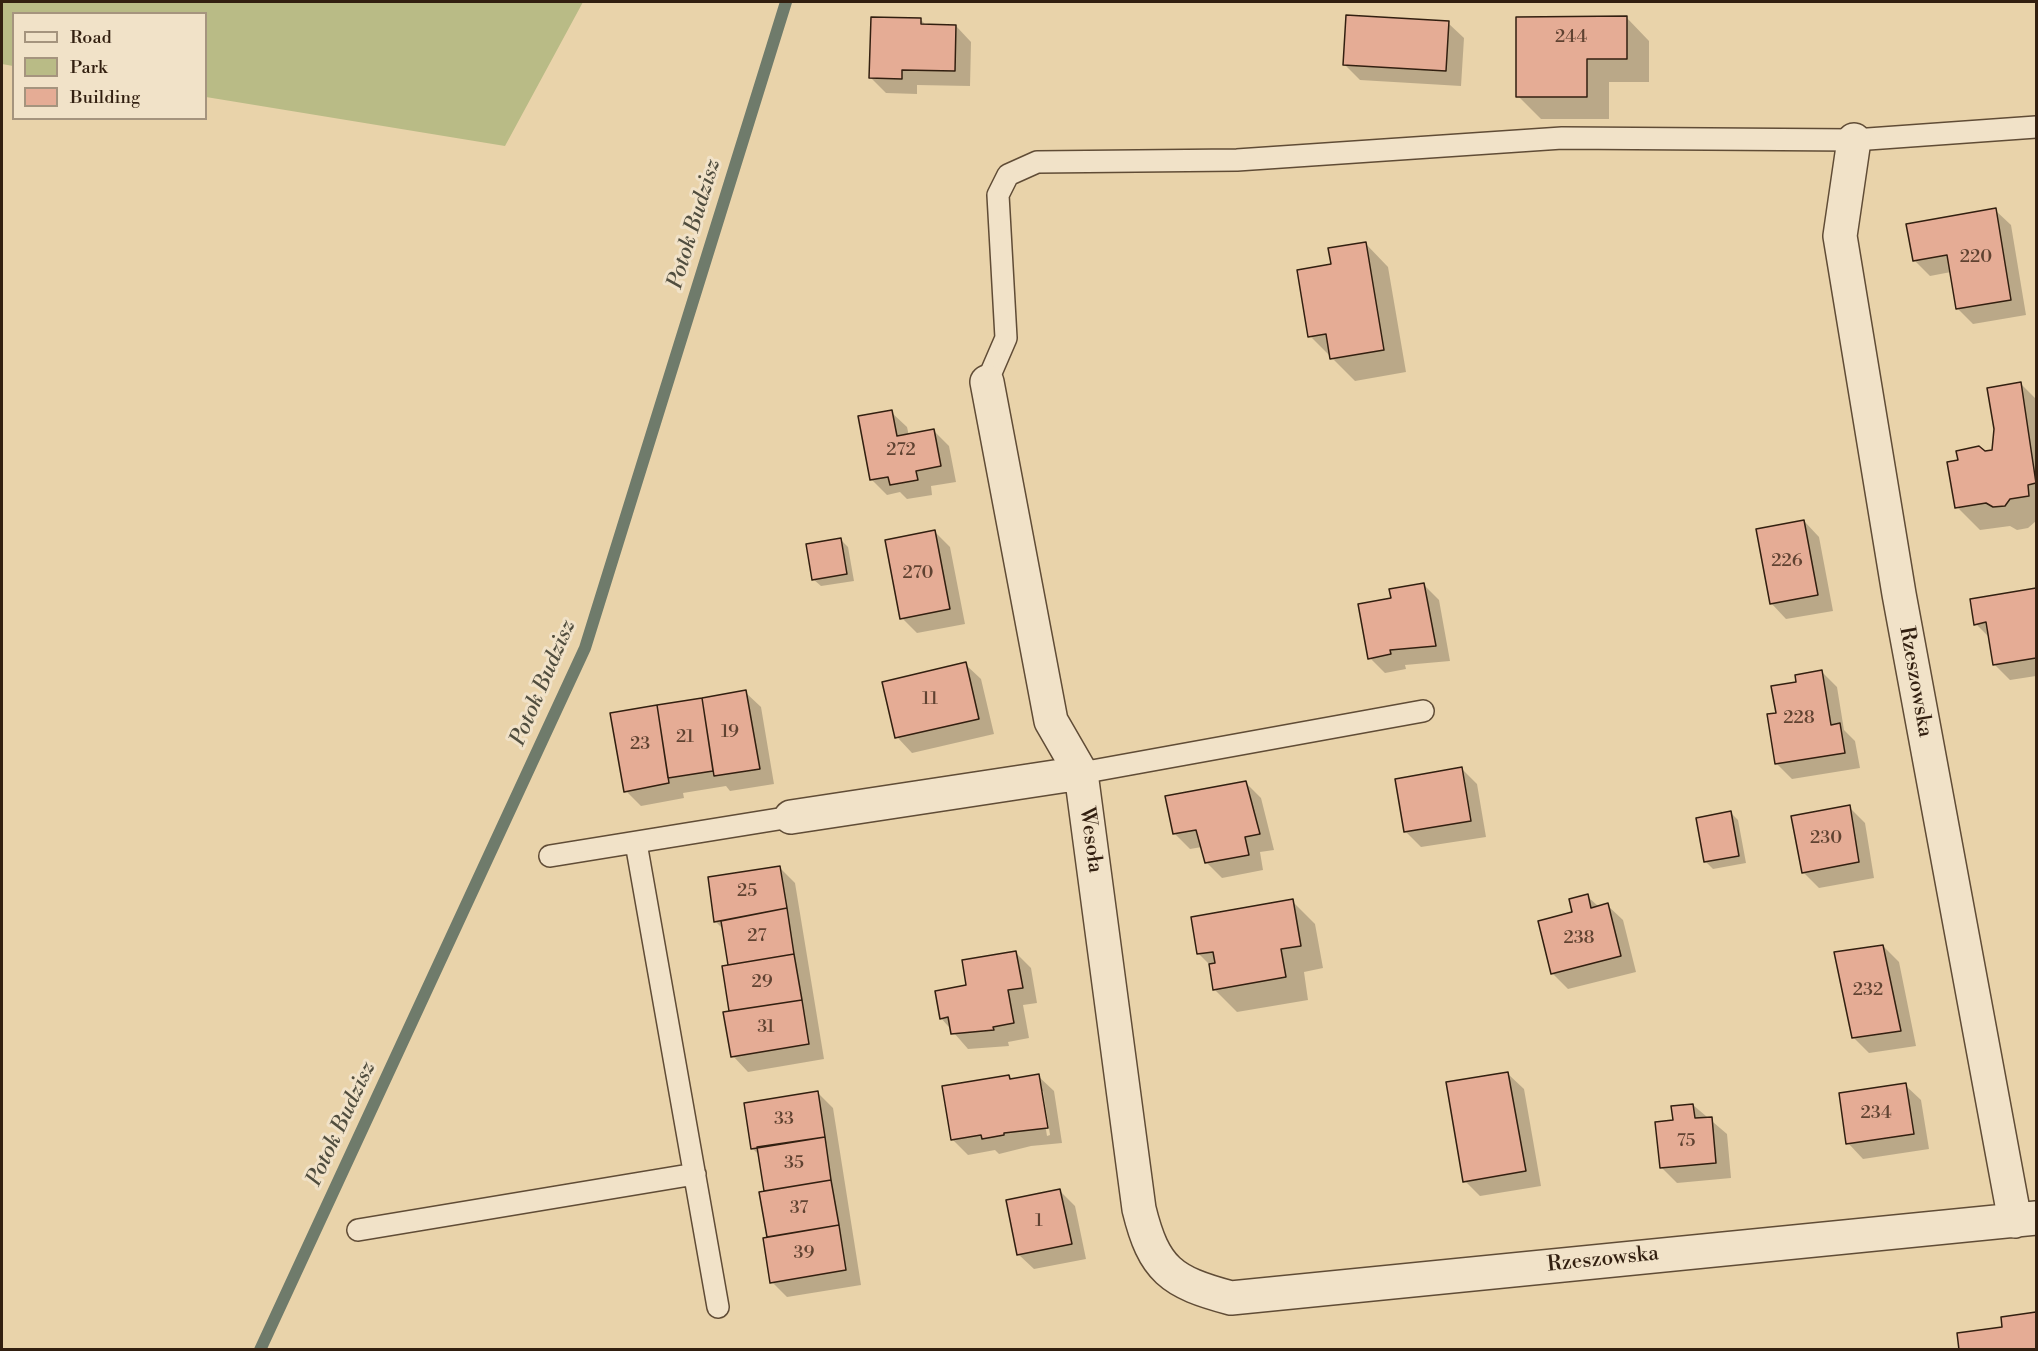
<!DOCTYPE html>
<meta charset="utf-8">
<style>
body{margin:0}
#map{position:relative;width:2038px;height:1351px;overflow:hidden;background:#e9d3aa;font-family:"Libre Bodoni",serif}
canvas{display:block}
.frame{position:absolute;inset:0;border:3px solid #321f10;pointer-events:none}
.legend{position:absolute;left:12px;top:12px;width:195px;height:108px;box-sizing:border-box;background:#f1e2c8;border:2px solid #a5947e;margin:0;padding:8px 10px;list-style:none;font-size:18px;color:#321f10}
.legend li{display:flex;align-items:center;gap:12px;height:30px}
.legend b{width:30px;border:2px solid #a5947e}
</style>
<div id="map">
<canvas width="2038" height="1351"></canvas>
<div class="frame"></div>
<ul class="legend">
<li><b style="height:8px;background:#f1e2c8"></b>Road</li>
<li><b style="height:16px;background:#b9bb86"></b>Park</li>
<li><b style="height:16px;background:#e5ac95"></b>Building</li>
</ul>
</div>
<script>
const g = document.querySelector('canvas').getContext('2d');
g.lineJoin = 'round';
function fillPath(path, color) { g.fillStyle = color; g.fill(path, 'evenodd'); }
function trace(path, color, width, dash) { g.strokeStyle = color; g.lineWidth = width; g.lineCap = dash ? 'butt' : 'round'; g.setLineDash(dash || []); g.stroke(path); }
function write(font, color, halo, rows, align = 'center') {
  g.font = font + ' "Libre Bodoni",serif'; g.lineWidth = 6; g.setLineDash([]); g.textBaseline = 'middle'; g.strokeStyle = halo; g.fillStyle = color; for (const [text, x, y, turn = 0] of rows) {
    g.save(); g.translate(x, y); g.rotate((+turn || 0) * Math.PI / 180); g.textAlign = isNaN(turn) ? turn : align; if (halo) g.strokeText(text, 0, 0); g.fillText(text, 0, 0); g.restore();
  }
}
const green = new Path2D(`
 M 2,2 L 583,2 L 505,146 L 206,97 L 206,14 L 14,14 L 13,66 L 2,64 Z`);
const shadow = new Path2D(`
 M 1626,17 L 1649,41 L 1649,82 L 1609,82 L 1609,119 L 1541,119 L 1518,96 Z
 M 921,20 L 926,25 L 956,26 L 971,42 L 970,86 L 917,85 L 917,94 L 886,93 L 870,77 Z
 M 1448,23 L 1464,38 L 1461,86 L 1360,80 L 1344,64 Z
 M 1995,210 L 2011,225 L 2026,315 L 1973,324 L 1957,308 L 1951,272 L 1930,276 L 1914,260 Z
 M 1365,243 L 1388,267 L 1406,372 L 1355,381 L 1310,336 L 1333,265 Z
 M 2021,384 L 2036,399 L 2036,521 L 2028,528 L 2017,530 L 2010,526 L 1980,530 L 1957,507 L 1985,453 L 1993,451 Z
 M 891,412 L 907,427 L 909,436 L 934,431 L 949,446 L 956,482 L 931,486 L 932,495 L 907,499 L 900,492 L 887,495 L 871,479 Z
 M 1804,521 L 1819,537 L 1833,611 L 1786,619 L 1771,603 Z
 M 935,532 L 950,547 L 965,624 L 917,633 L 902,618 Z
 M 841,540 L 848,547 L 854,581 L 821,586 L 813,579 Z
 M 1423,584 L 1439,600 L 1450,661 L 1405,665 L 1406,669 L 1385,673 L 1370,658 L 1393,599 Z
 M 2036,589 L 2036,676 L 2010,680 L 1995,665 L 1990,638 L 1976,624 L 1972,600 Z
 M 965,664 L 981,679 L 994,734 L 912,753 L 897,737 Z
 M 1822,672 L 1837,687 L 1844,730 L 1855,741 L 1860,768 L 1792,779 L 1777,764 L 1777,714 L 1798,683 Z
 M 745,692 L 761,707 L 774,784 L 730,791 L 726,786 L 683,793 L 684,798 L 641,806 L 626,791 L 612,714 Z
 M 1462,769 L 1477,784 L 1486,837 L 1421,847 L 1405,831 Z
 M 1246,783 L 1261,798 L 1274,850 L 1260,852 L 1263,870 L 1222,878 L 1206,862 L 1202,847 L 1190,849 L 1174,833 Z
 M 1849,807 L 1865,823 L 1874,878 L 1819,888 L 1803,872 Z
 M 1731,813 L 1738,820 L 1746,863 L 1713,869 L 1705,861 Z
 M 779,867 L 795,883 L 824,1059 L 748,1072 L 733,1056 L 731,1012 L 724,967 L 729,966 L 723,929 L 716,922 Z
 M 1587,896 L 1599,907 L 1607,905 L 1623,920 L 1636,972 L 1568,989 L 1552,973 L 1574,914 Z
 M 1292,901 L 1315,924 L 1323,968 L 1304,972 L 1308,1000 L 1237,1012 L 1214,989 L 1210,965 L 1198,953 Z
 M 1883,946 L 1899,962 L 1916,1046 L 1869,1053 L 1854,1038 Z
 M 1016,953 L 1031,968 L 1037,1003 L 1023,1005 L 1029,1038 L 1008,1042 L 1009,1046 L 968,1049 L 941,1018 L 968,987 Z
 M 1508,1074 L 1524,1089 L 1541,1186 L 1480,1196 L 1465,1181 Z
 M 1038,1076 L 1054,1091 L 1062,1143 L 1031,1146 L 999,1154 L 995,1150 L 968,1155 L 952,1139 L 1008,1077 L 1011,1080 ZM 1040,1091 L 1043,1091 L 1050,1135 L 1047,1136 Z
 M 1905,1085 L 1921,1100 L 1929,1149 L 1863,1159 L 1848,1143 Z
 M 818,1093 L 833,1108 L 861,1285 L 787,1297 L 772,1282 L 769,1238 L 761,1193 L 766,1192 L 760,1156 L 752,1148 Z
 M 1693,1105 L 1727,1134 L 1731,1178 L 1677,1183 L 1661,1167 L 1674,1122 Z
 M 1060,1191 L 1075,1206 L 1086,1259 L 1034,1269 L 1018,1254 Z`);
const stream = new Path2D(`
 M 260,1350 L 585,648 L 786,2`);
const building = new Path2D(`
 M 1346,15 L 1449,21 L 1446,71 L 1343,65 Z
 M 1627,16 L 1627,59 L 1587,59 L 1587,97 L 1516,97 L 1516,17 Z
 M 871,17 L 921,18 L 921,24 L 956,25 L 955,71 L 902,70 L 902,79 L 869,78 Z
 M 1996,208 L 2011,300 L 1956,309 L 1947,255 L 1913,261 L 1906,224 Z
 M 1366,242 L 1384,350 L 1330,359 L 1326,334 L 1308,337 L 1297,270 L 1331,264 L 1328,248 Z
 M 2021,382 L 2036,483 L 2028,485 L 2029,496 L 2010,499 L 2005,506 L 1993,507 L 1986,503 L 1955,508 L 1947,462 L 1958,460 L 1956,451 L 1979,446 L 1985,451 L 1992,450 L 1994,429 L 1987,388 Z
 M 892,410 L 897,436 L 934,429 L 941,466 L 916,471 L 918,480 L 890,485 L 888,477 L 870,480 L 858,416 Z
 M 1804,520 L 1818,595 L 1770,604 L 1756,529 Z
 M 935,530 L 950,609 L 900,619 L 885,540 Z
 M 841,538 L 847,574 L 812,580 L 806,544 Z
 M 1424,583 L 1436,646 L 1390,650 L 1391,654 L 1368,659 L 1358,604 L 1391,598 L 1389,589 Z
 M 2036,588 L 2036,658 L 1993,665 L 1986,622 L 1974,625 L 1970,599 Z
 M 966,662 L 979,719 L 895,738 L 882,682 Z
 M 1822,670 L 1831,725 L 1840,723 L 1845,753 L 1775,764 L 1767,714 L 1776,713 L 1771,686 L 1796,682 L 1795,675 Z
 M 746,690 L 760,769 L 714,776 L 702,698 Z
 M 702,698 L 713,771 L 668,778 L 657,705 Z
 M 657,705 L 669,783 L 624,792 L 610,713 Z
 M 1462,767 L 1471,821 L 1404,832 L 1395,779 Z
 M 1246,781 L 1260,834 L 1245,837 L 1249,855 L 1205,863 L 1196,830 L 1173,834 L 1165,796 Z
 M 1850,805 L 1859,862 L 1802,873 L 1791,816 Z
 M 1731,811 L 1739,856 L 1704,862 L 1696,818 Z
 M 780,866 L 787,908 L 714,922 L 708,877 Z
 M 1588,894 L 1591,908 L 1608,903 L 1621,956 L 1551,974 L 1538,921 L 1572,912 L 1569,899 Z
 M 1293,899 L 1301,946 L 1281,949 L 1286,977 L 1213,990 L 1209,964 L 1215,963 L 1213,952 L 1197,954 L 1191,917 Z
 M 787,908 L 794,954 L 728,965 L 721,921 Z
 M 1883,945 L 1901,1031 L 1852,1038 L 1834,952 Z
 M 1016,951 L 1023,988 L 1008,990 L 1014,1023 L 993,1027 L 994,1030 L 951,1034 L 948,1017 L 940,1019 L 935,991 L 966,985 L 962,960 Z
 M 794,954 L 802,1000 L 729,1011 L 722,966 Z
 M 802,1000 L 809,1044 L 731,1057 L 723,1012 Z
 M 1508,1072 L 1526,1171 L 1463,1182 L 1446,1082 Z
 M 1039,1074 L 1048,1128 L 1004,1133 L 1004,1135 L 982,1139 L 981,1135 L 951,1140 L 942,1086 L 1009,1075 L 1010,1079 Z
 M 1906,1083 L 1914,1134 L 1846,1144 L 1839,1093 Z
 M 818,1091 L 825,1137 L 751,1149 L 744,1103 Z
 M 1693,1104 L 1695,1118 L 1712,1117 L 1716,1163 L 1660,1168 L 1655,1122 L 1673,1120 L 1671,1106 Z
 M 825,1137 L 831,1180 L 764,1191 L 757,1147 Z
 M 831,1180 L 839,1225 L 767,1237 L 759,1192 Z
 M 1060,1189 L 1072,1244 L 1017,1255 L 1006,1200 Z
 M 839,1225 L 846,1270 L 770,1283 L 763,1238 Z
 M 2036,1312 L 2036,1350 L 1959,1350 L 1957,1333 L 2002,1327 L 2001,1317 Z`);
const service = new Path2D(`
 M 987,382 L 1006,338 L 998,195 L 1008,175 L 1037,162 L 1237,160 L 1562,138 L 1854,140 L 2036,127
 M 1081,773 L 1423,711
 M 636,843 L 718,1307
 M 550,856 L 791,817
 M 358,1230 L 695,1174`);
const minor = new Path2D(`
 M 1854,140 L 1840,236 L 1899,594 L 2015,1221
 M 987,382 L 1051,721 L 1081,773 L 1139,1209 C 1154,1270 1171,1282 1231,1298 L 2036,1218
 M 791,817 L 1081,773`);
const numberNames = [
 ["244",1571,38],
 ["220",1976,258],
 ["272",901,451],
 ["226",1787,562],
 ["270",918,574],
 ["11",930,700],
 ["228",1799,719],
 ["19",730,733],
 ["21",685,738],
 ["23",640,745],
 ["230",1826,839],
 ["25",747,892],
 ["27",757,937],
 ["238",1579,939],
 ["29",762,983],
 ["232",1868,991],
 ["31",766,1028],
 ["234",1876,1114],
 ["33",784,1120],
 ["75",1686,1142],
 ["35",794,1164],
 ["37",799,1209],
 ["1",1039,1222],
 ["39",804,1254]
];
const streetNames = [
 ["Rzeszowska",1915,682,80],
 ["Wesoła",1090,840,82],
 ["Rzeszowska",1603,1260,-6]
];
const waterNames = [
 ["Potok Budzisz",695,224,-73],
 ["Potok Budzisz",544,683,-67],
 ["Potok Budzisz",342,1124,-65]
];
fillPath(green, '#b9bb86');
fillPath(shadow, '#0003');
trace(stream, '#6f7b6b', 12);
fillPath(building, '#e5ac95');
trace(building, '#321f10', 1.5);
trace(service, '#604c36', 24);
trace(minor, '#604c36', 36);
trace(service, '#f1e2c8', 21);
trace(minor, '#f1e2c8', 33);
write('18px', '#5f4231', null, numberNames);
write('21px', '#321f10', '#f1e2c8', streetNames);
write('italic 22px', '#504d3e', '#f1e2c8', waterNames);
</script>
